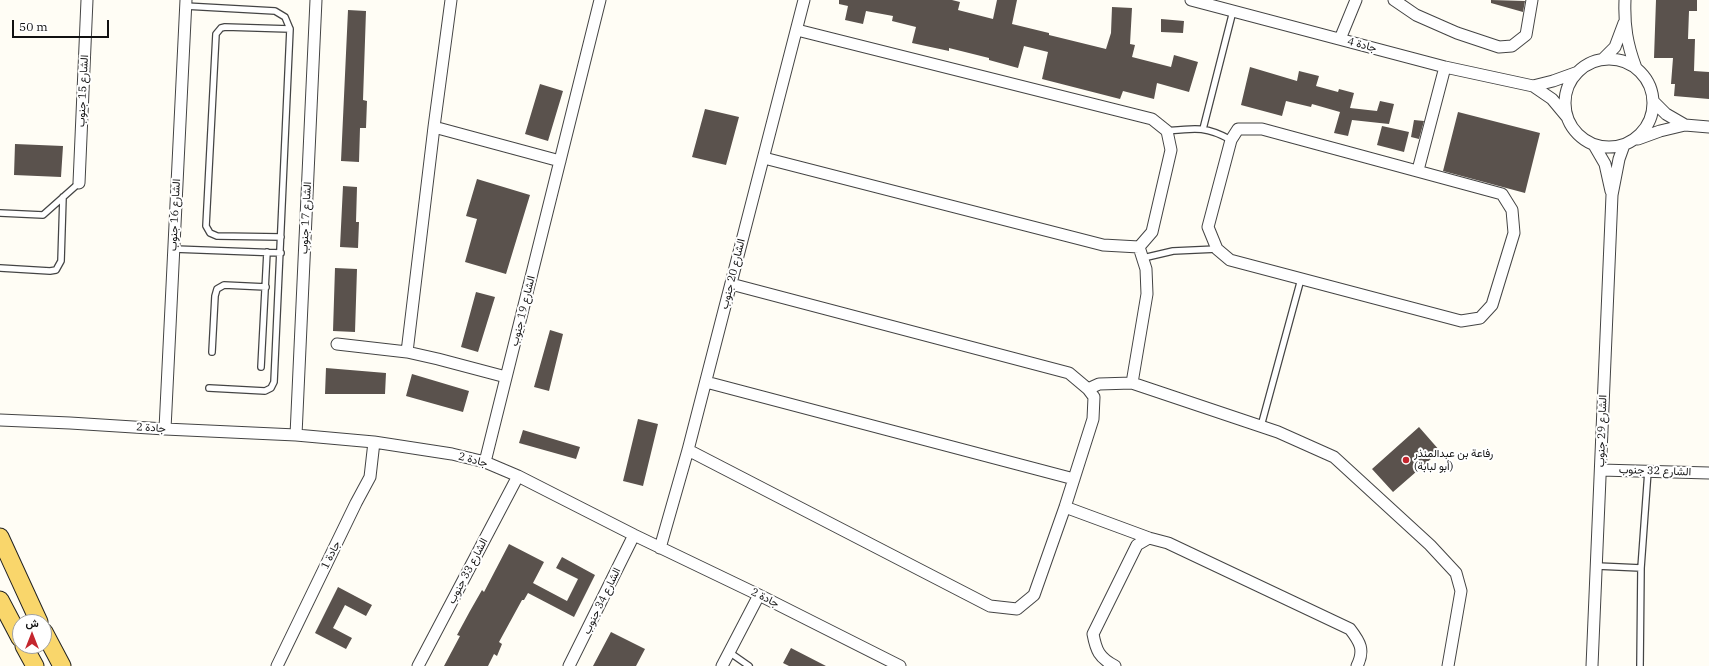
<!DOCTYPE html>
<meta charset="utf-8">
<style>
body{margin:0}
#map{position:relative;width:1709px;height:666px;overflow:hidden;background:#fffdf5;font-family:"IBM Plex Serif",Vazirmatn,serif}
canvas{display:block}
.north{position:absolute;left:12px;top:614px;width:40px;height:40px;box-sizing:border-box;background:#fff;border:1px solid #a0a0a0;border-radius:50%;rotate:0deg;font-size:11px;font-weight:700;line-height:16px;text-align:center;color:#111}
.north::after{content:'';display:block;margin:auto;width:14px;height:18px;background:#c4262e;clip-path:polygon(50% 0,100% 100%,50% 72%,0 100%)}
.scale{position:absolute;left:12px;top:20px;width:97px;height:18px;box-sizing:border-box;border:2px solid #111;border-top:0;padding-left:5px;font-size:12px;line-height:14px;white-space:nowrap;color:#111;-webkit-text-stroke:3px #fff;paint-order:stroke}
</style>
<div id="map">
<canvas width="1709" height="666"></canvas>
<div class="north">ش</div>
<div class="scale">50 m</div>
</div>
<script>
const g = document.querySelector('canvas').getContext('2d');
g.lineJoin = 'round';
function fillPath(path, color) { g.fillStyle = color; g.fill(path, 'evenodd'); }
function trace(path, color, width, dash) { g.strokeStyle = color; g.lineWidth = width; g.lineCap = dash ? 'butt' : 'round'; g.setLineDash(dash || []); g.stroke(path); }
function write(font, color, halo, rows, align = 'center') {
  g.font = font + ' "IBM Plex Serif",Vazirmatn,serif'; g.lineWidth = 4; g.setLineDash([]); g.textBaseline = 'middle'; g.strokeStyle = halo; g.fillStyle = color; for (const [text, x, y, turn = 0] of rows) {
    g.save(); g.translate(x, y); g.rotate((+turn || 0) * Math.PI / 180); g.textAlign = isNaN(turn) ? turn : align; if (halo) g.strokeText(text, 0, 0); g.fillText(text, 0, 0); g.restore();
  }
}
const building = new Path2D(`
 M 839,0 L 952,0 L 960,2 L 958,10 L 993,19 L 997,0 L 1017,0 L 1012,24 L 1049,33 L 1049,35 L 1106,49 L 1111,33 L 1112,7 L 1132,8 L 1130,44 L 1135,45 L 1132,57 L 1171,67 L 1174,55 L 1198,62 L 1189,92 L 1157,83 L 1154,99 L 1123,91 L 1120,99 L 1042,79 L 1048,52 L 1024,46 L 1018,68 L 989,60 L 989,58 L 949,48 L 949,51 L 912,43 L 916,27 L 892,21 L 893,16 L 866,11 L 863,24 L 845,20 L 848,6 L 839,4 Z
 M 1491,0 L 1525,1 L 1523,12 L 1491,3 Z
 M 1656,0 L 1697,0 L 1697,11 L 1689,11 L 1688,39 L 1695,39 L 1694,71 L 1709,72 L 1709,99 L 1674,96 L 1675,84 L 1671,84 L 1673,58 L 1654,58 Z
 M 348,10 L 366,11 L 363,100 L 367,101 L 366,128 L 360,128 L 359,162 L 341,161 Z
 M 1161,19 L 1184,21 L 1183,33 L 1161,32 Z
 M 1250,67 L 1297,81 L 1299,71 L 1319,76 L 1316,86 L 1338,92 L 1339,89 L 1354,93 L 1350,108 L 1377,111 L 1380,101 L 1394,104 L 1389,124 L 1352,120 L 1348,136 L 1334,133 L 1340,112 L 1312,104 L 1311,107 L 1286,101 L 1282,116 L 1241,105 Z
 M 540,84 L 563,91 L 548,141 L 525,134 Z
 M 705,109 L 739,117 L 726,165 L 692,157 Z
 M 1458,112 L 1540,133 L 1525,193 L 1443,171 Z
 M 1414,120 L 1424,121 L 1419,139 L 1411,137 Z
 M 1382,126 L 1409,132 L 1404,152 L 1377,145 Z
 M 15,144 L 63,146 L 61,177 L 14,175 Z
 M 477,179 L 530,195 L 506,274 L 465,262 L 477,219 L 466,216 Z
 M 343,186 L 357,187 L 356,222 L 359,222 L 358,248 L 340,247 Z
 M 335,268 L 357,269 L 355,332 L 333,331 Z
 M 476,292 L 495,297 L 478,352 L 461,347 Z
 M 550,330 L 563,334 L 549,391 L 534,387 Z
 M 326,368 L 386,373 L 385,394 L 325,394 Z
 M 412,374 L 469,391 L 463,412 L 406,396 Z
 M 638,419 L 658,424 L 643,486 L 623,481 Z
 M 1419,427 L 1440,451 L 1393,492 L 1372,469 Z
 M 523,430 L 580,447 L 576,459 L 519,443 Z
 M 509,544 L 544,562 L 533,583 L 567,601 L 578,579 L 556,568 L 562,557 L 595,575 L 574,617 L 528,593 L 524,600 L 522,600 L 499,642 L 502,644 L 497,656 L 494,654 L 488,666 L 444,666 L 460,636 L 457,635 L 470,611 L 482,590 L 484,592 Z
 M 338,587 L 372,605 L 366,616 L 345,605 L 333,628 L 352,638 L 346,649 L 315,633 Z
 M 611,632 L 645,649 L 636,666 L 593,666 Z
 M 791,648 L 826,666 L 789,666 L 783,663 Z`);
const lane = new Path2D(`
 M 185,6 L 275,11 L 285,17 L 290,29 L 274,382 L 271,388 L 265,391 L 209,388
 M 1203,129 L 1233,11
 M 1167,131 C 1195,128 1206,126 1231,140
 M 0,213 L 43,215 L 79,183
 M 281,237 L 217,236 L 210,233 L 206,226 L 216,34 L 221,28 L 225,27 L 290,29
 M 174,249 L 281,253
 M 1143,258 L 1173,251 L 1217,249
 M 0,268 L 50,271 L 56,270 L 61,261 L 63,197
 M 212,352 L 215,296 L 217,289 L 224,285 L 266,287
 M 261,367 L 267,252
 M 1261,426 L 1301,279
 M 1597,566 L 1641,568
 M 729,652 L 749,666
 M 1640,666 L 1641,568 L 1648,471`);
const street = new Path2D(`
 M 1191,0 L 1445,67 L 1533,86 L 1552,99 L 1567,117
 M 1394,0 L 1416,15 L 1457,33 L 1499,47 L 1512,46 L 1526,35 L 1532,0
 M 1625,0 C 1624,26 1627,44 1636,68
 M 1340,39 L 1356,0
 M1565 103a44 44 0 1 1 88 0a44 44 0 1 1-88 0Z
 M 1603,59 L 1615,47 L 1624,23
 M 1533,86 L 1553,81 L 1578,72
 M 1654,102 L 1666,114 L 1685,125
 M 434,127 L 560,161
 M 1238,129 L 1262,129 L 1502,194 L 1512,210 L 1514,233 L 1492,305 L 1480,318 L 1461,321 L 1230,260 L 1217,249 L 1208,227 L 1231,140 Z
 M 1638,139 L 1660,131 L 1685,125 L 1709,127
 M 1594,145 L 1605,164 L 1611,191
 M 764,158 L 1103,245 L 1139,247 L 1152,232 L 1171,150 L 1167,131 L 1152,119 L 797,30
 M 1418,170 L 1445,67
 M 79,183 L 87,0
 M 337,344 L 407,352 L 438,359 L 506,377
 M 407,352 L 434,127 L 451,0
 M 706,382 L 1074,479
 M 1132,383 L 1147,294 L 1146,269 L 1139,247
 M 1088,389 L 1099,384 L 1132,383 L 1278,432 L 1334,457 L 1430,545 L 1456,573 L 1461,591 L 1448,666
 M 0,420 L 70,423 L 165,429 L 296,435 L 374,442 L 452,454 L 485,462 L 518,476 L 634,535 L 759,595 L 900,666
 M 165,429 L 186,0
 M 296,435 L 316,0
 M 688,450 L 990,606 L 1017,609 L 1034,595 L 1065,507 L 1093,419 L 1094,397 L 1088,389 L 1069,373 L 731,284
 M 485,462 L 600,0
 M 1601,470 L 1709,473
 M 1065,507 L 1149,538
 M 660,548 L 688,450 L 804,0
 M 277,666 L 356,503 L 370,477 L 374,442
 M 418,666 L 518,476
 M 569,666 L 634,535
 M 722,666 L 759,595
 M 1115,666 C 1099,658 1096,650 1093,634 L 1137,545 L 1149,538 L 1168,543 L 1350,629 C 1360,642 1365,650 1357,666
 M 1592,666 L 1612,195 L 1619,159 L 1624,145`);
const primary = new Path2D(`
 M 0,537 L 39,622
 M 0,600 L 20,638
 M 44,632 L 62,666
 M 24,646 L 35,666`);
const markers = [
 [1406,460,4,"#c4262e"]
];
const streetNames = [
 ["جادة 4",1362,45,15],
 ["الشارع 15 جنوب",83,91,-87],
 ["الشارع 16 جنوب",175,215,-87],
 ["الشارع 17 جنوب",306,218,-87],
 ["الشارع 20 جنوب",733,274,-76],
 ["الشارع 19 جنوب",523,311,-76],
 ["جادة 2",151,428,4],
 ["الشارع 29 جنوب",1602,431,-88],
 ["جادة 2",473,460,15],
 ["الشارع 32 جنوب",1655,471,2],
 ["جادة 1",331,555,-64],
 ["الشارع 33 جنوب",468,571,-62],
 ["جادة 2",765,598,26],
 ["الشارع 34 جنوب",602,601,-64]
];
const poiNames = [
 ["رفاعة بن عبدالمنذر",1414,454],
 ["(أبو لبابة)",1414,467]
];
fillPath(building, '#5a524d');
trace(lane, '#444', 8);
trace(street, '#444', 13);
trace(primary, '#222', 19);
trace(lane, '#fff', 5.5);
trace(street, '#fff', 11);
trace(primary, '#f9d66b', 17);
for (const [x, y, r, color] of markers) { const dot = new Path2D(); dot.arc(x, y, r, 0, 2 * Math.PI); g.fillStyle = color; g.fill(dot); trace(dot, '#fff', 1.5); }
write('11px', '#111', '#fff', streetNames);
write('11px', '#111', '#fff', poiNames, 'left');
</script>
